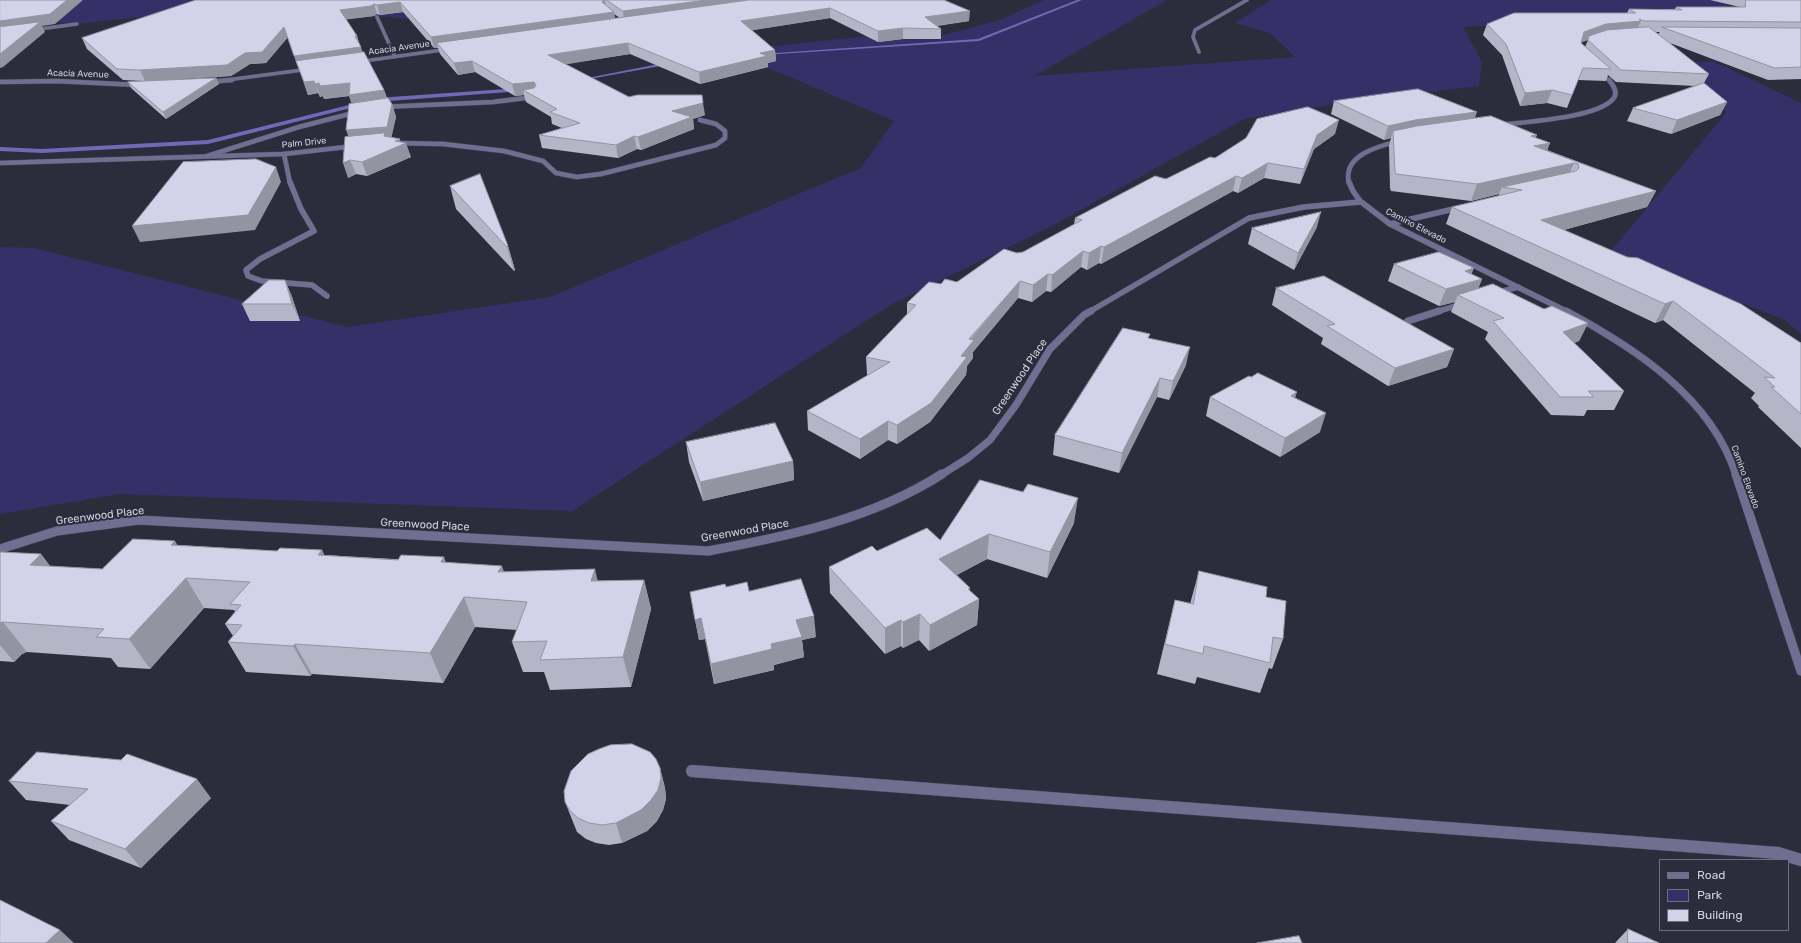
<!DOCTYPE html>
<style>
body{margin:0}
#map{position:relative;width:1801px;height:943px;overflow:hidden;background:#2c2c3d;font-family:Rubik,sans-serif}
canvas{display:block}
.legend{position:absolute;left:1659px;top:859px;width:130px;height:72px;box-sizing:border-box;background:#2c2c3d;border:1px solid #6e6e7d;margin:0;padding:5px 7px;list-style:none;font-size:12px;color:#d1d2dd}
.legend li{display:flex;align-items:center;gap:8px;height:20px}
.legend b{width:20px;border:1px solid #6e6e7d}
</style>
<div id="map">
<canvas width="1801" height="943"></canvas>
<ul class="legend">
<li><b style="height:5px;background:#706f91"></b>Road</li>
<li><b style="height:11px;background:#363068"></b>Park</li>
<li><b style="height:11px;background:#d2d2e8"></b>Building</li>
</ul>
</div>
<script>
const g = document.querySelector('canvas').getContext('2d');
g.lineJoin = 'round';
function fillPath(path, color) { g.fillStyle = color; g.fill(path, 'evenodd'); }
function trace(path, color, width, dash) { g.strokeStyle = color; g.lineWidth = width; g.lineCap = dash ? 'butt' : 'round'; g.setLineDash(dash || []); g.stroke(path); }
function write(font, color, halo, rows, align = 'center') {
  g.font = font + ' Rubik,sans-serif'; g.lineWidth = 4; g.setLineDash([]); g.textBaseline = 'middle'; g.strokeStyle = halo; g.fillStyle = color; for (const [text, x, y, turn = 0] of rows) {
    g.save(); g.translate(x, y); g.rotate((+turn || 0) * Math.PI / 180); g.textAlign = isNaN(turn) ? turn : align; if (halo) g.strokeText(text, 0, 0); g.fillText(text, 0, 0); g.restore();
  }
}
const green = new Path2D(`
 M 91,0 L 571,0 L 408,19 L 305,9 L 218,8 L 77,24 L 17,19 L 0,2 Z
 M 1044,0 L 1167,0 L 1034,76 L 1295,57 L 1270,33 L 1235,23 L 1271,0 L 1722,0 L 1733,12 L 1705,16 L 1463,27 L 1482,62 L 1479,86 L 1354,101 L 1244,119 L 1052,226 L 892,304 L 572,511 L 120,494 L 0,514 L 0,247 L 34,248 L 348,327 L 550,297 L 861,168 L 894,121 L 728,51 L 878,35 L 940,36 L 1000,20 Z
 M 1713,61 L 1801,103 L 1801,334 L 1785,320 L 1610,252 L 1726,113 L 1687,63 Z`);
const stream = new Path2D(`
 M 1077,0 L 1082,0 L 979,41 L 763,55 L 761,54 L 978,39 Z
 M 669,62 L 671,64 L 579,81 L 577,80 Z
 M 520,88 L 522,91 L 376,102 L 373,100 L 376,98 Z
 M 361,102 L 364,104 L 363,105 L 208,144 L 42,153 L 0,151 L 0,147 L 42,149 L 208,140 Z`);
const laneFar4 = new Path2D(`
 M 32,30 L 77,24`);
const laneFar3 = new Path2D(`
 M 382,107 L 493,102 L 534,97
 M 284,154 L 290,183
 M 207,156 L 299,127 L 357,112
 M 601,174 L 716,145 L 725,138 L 725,131 L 716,124 L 700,120`);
const laneFar2 = new Path2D(`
 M 290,182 L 301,209 L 314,231 L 260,259 L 246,270 L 248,276 L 262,281 L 312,285 L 327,296
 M 1390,224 L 1462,207
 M 1496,293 L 1518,287
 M 1436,312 L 1462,304`);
const laneFar1 = new Path2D(`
 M 1408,321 L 1439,311`);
const lane = new Path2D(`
 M 692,771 L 1778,853 L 1801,860`);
const streetFar4 = new Path2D(`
 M 377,17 L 395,57
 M 1199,52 L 1193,37 L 1195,30 L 1247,0
 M 357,62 L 449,49
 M 1598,71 L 1610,81
 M 50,81 L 57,81
 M 219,81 L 310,69`);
const streetFar3 = new Path2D(`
 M 0,82 L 55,81 L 139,85
 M 207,82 L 232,80
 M 1499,125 C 1524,122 1597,118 1613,99 C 1619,93 1613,85 1609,80
 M 396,143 L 443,144 L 504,151 L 543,161 L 556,173 L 577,177 L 601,174
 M 0,163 L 284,154 L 355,146
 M 1349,183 C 1342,155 1379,146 1399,141`);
const streetFar2 = new Path2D(`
 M 1349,182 L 1353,191 L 1360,201 L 1390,224 L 1568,312
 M 1089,312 L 1249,218 L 1304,207 L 1360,202`);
const streetFar1 = new Path2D(`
 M 1566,311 C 1635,348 1711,397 1736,475
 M 941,475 L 968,458 L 990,440 L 1016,405 L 1050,349 L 1084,315 L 1091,311`);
const street = new Path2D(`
 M 1736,474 L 1801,671
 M 0,549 L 57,531 L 139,520 L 708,551 C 789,536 872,519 942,474`);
const wall = new Path2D(`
 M 196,0 L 944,0 L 969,21 L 937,26 L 941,29 L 941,39 L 903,39 L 878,42 L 830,18 L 752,30 L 775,50 L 776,61 L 768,63 L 768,67 L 700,84 L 630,54 L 565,64 L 629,97 L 705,115 L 693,119 L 694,129 L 641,150 L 637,149 L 618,158 L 542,148 L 539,135 L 562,128 L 552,124 L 551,117 L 526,102 L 524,95 L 515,96 L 475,72 L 458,75 L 440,54 L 438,48 L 434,48 L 403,12 L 380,15 L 377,14 L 374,16 L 346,19 L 357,36 L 362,52 L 384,90 L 387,98 L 392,104 L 396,117 L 391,137 L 400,139 L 400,141 L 411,157 L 367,176 L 356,174 L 348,178 L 348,136 L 352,103 L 349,96 L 324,99 L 323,96 L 320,97 L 318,93 L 308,95 L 288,37 L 266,63 L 250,64 L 231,76 L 162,80 L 216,78 L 219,84 L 166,119 L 131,88 L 128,82 L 142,81 L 123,80 L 87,49 L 82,38 ZM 614,14 L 620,18 L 615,18 Z
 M 1710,0 L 1801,0 L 1801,79 L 1768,80 L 1670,43 L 1709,74 L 1704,83 L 1727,102 L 1720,115 L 1671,134 L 1627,121 L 1633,108 L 1695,86 L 1616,82 L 1608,75 L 1606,81 L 1578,80 L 1567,108 L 1547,103 L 1520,106 L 1502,55 L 1483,35 L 1487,24 L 1627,13 L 1629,9 L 1675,9 L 1676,7 L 1740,7 ZM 1655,32 L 1660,32 L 1658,34 ZM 1588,40 L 1585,47 L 1581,43 L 1581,42 Z
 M 1334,101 L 1475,118 L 1536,138 L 1550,143 L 1547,150 L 1656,191 L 1647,207 L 1564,230 L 1801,343 L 1801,448 L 1758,407 L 1759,406 L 1751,398 L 1755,393 L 1663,320 L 1655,323 L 1446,224 L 1452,207 L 1499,196 L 1499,194 L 1471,201 L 1391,191 L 1390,188 L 1389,146 L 1391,138 L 1384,140 L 1331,114 Z
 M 1335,134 L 1314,149 L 1300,184 L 1264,178 L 1238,193 L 1233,191 L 1101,264 L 1099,263 L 1087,270 L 1081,267 L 1051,292 L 1046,291 L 1032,302 L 1018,298 L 973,352 L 973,358 L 967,366 L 966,375 L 930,422 L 897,444 L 888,440 L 860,459 L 808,430 L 807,411 L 868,375 L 867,375 L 866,357 L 907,314 L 907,303 L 941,284 L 957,282 L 1017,253 L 1023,252 L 1074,225 L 1075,218 L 1215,158 Z
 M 450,186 L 508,246 L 515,270 L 514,271 L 456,209 Z
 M 1317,227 L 1294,270 L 1248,244 L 1252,228 Z
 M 1394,264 L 1471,274 L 1482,279 L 1478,289 L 1544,309 L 1588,323 L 1579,341 L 1574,343 L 1624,391 L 1614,410 L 1587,410 L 1584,416 L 1551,415 L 1485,339 L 1488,332 L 1451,312 L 1455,302 L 1439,306 L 1388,281 Z
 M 285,280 L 292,297 L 300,321 L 250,321 L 242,304 Z
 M 1276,288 L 1454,349 L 1447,367 L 1388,386 L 1321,344 L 1323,338 L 1272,305 Z
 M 1149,338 L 1186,365 L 1169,400 L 1157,397 L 1119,473 L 1053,455 L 1055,435 Z
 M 1210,397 L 1295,398 L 1320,432 L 1280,457 L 1206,416 Z
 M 686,442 L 793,461 L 794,480 L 703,501 L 689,462 Z
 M 1074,523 L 1047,578 L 987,559 L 957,575 L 970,588 L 970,591 L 979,599 L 977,625 L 929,651 L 919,640 L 903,648 L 901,646 L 885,654 L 830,593 L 829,567 L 877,551 L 940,540 Z
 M 178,545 L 277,551 L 322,550 L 324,555 L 446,562 L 504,572 L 598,581 L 644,580 L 651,609 L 631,687 L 550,690 L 544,672 L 523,672 L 512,642 L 517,630 L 475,627 L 443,683 L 312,674 L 310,676 L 246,672 L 228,642 L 233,636 L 225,624 L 235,612 L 234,610 L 204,608 L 150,669 L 118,667 L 111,658 L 27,652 L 22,654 L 14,662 L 0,661 L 0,552 L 41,554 L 50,566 L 102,569 Z
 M 1199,571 L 1266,597 L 1283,639 L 1272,669 L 1269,668 L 1260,693 L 1197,677 L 1195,684 L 1157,674 L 1175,600 L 1190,604 Z
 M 749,591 L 816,637 L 802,640 L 804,657 L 774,665 L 774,670 L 714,684 L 705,639 L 699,640 L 690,592 Z
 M 121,760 L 211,798 L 141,868 L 69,840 L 51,821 L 70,805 L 26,800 L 9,781 Z
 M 660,768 L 665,788 L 666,799 L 663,810 L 657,821 L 647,831 L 622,843 L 609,845 L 596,843 L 586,839 L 577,832 L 565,802 Z
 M 1628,929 L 1659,943 L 1615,943 Z`);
const shadedWall = new Path2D(`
 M 67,0 L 83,0 L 55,24 L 42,26 L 45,32 L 3,67 L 0,68 L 0,21 Z
 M 604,0 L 605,0 L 606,8 L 602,2 Z
 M 707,0 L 782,0 L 624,21 L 623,11 Z
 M 400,2 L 403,12 L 380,15 L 377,5 Z
 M 374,4 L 377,14 L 374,16 L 343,20 L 340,10 Z
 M 830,8 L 830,18 L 742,32 L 741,21 Z
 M 970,11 L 969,21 L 925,27 L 925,17 Z
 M 614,12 L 616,22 L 437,43 L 438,48 L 434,48 L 431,37 Z
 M 1641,21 L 1636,32 L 1602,35 L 1580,43 L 1584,32 L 1606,24 Z
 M 284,27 L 288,37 L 266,63 L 250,64 L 231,76 L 145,81 L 140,70 Z
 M 903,28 L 903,39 L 878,42 L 878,31 Z
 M 355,36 L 357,36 L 360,47 Z
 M 628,43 L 630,54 L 550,67 L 548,55 Z
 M 361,47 L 364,58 L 298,67 L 294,56 Z
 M 775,50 L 776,61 L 768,63 L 768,67 L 700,84 L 699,72 L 760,53 Z
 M 472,61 L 475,72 L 458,75 L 454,63 Z
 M 216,78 L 219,84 L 166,119 L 163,112 Z
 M 314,81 L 318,93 L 308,95 L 304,82 Z
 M 534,82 L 537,94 L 523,90 L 524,95 L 515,96 L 512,84 Z
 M 319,83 L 323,96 L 320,97 L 315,84 Z
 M 350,83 L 384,90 L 388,103 L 353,108 L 349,96 L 324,99 L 320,86 Z
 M 1552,90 L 1547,103 L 1520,106 L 1525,93 Z
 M 1727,102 L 1720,115 L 1671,134 L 1677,120 Z
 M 703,103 L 705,115 L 693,119 L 694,129 L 641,150 L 638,137 L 672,111 Z
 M 392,104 L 396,117 L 391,140 L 351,143 L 346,130 Z
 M 1477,112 L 1472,126 L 1393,131 L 1391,138 L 1384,140 L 1388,126 L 1415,120 Z
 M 1339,120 L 1335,134 L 1314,149 L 1300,184 L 1304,169 L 1317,135 Z
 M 1537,135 L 1531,150 L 1531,136 Z
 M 634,136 L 637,149 L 618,158 L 616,145 Z
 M 400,139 L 401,145 L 406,143 L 411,157 L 367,176 L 362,162 L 395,141 Z
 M 1550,143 L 1544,159 L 1534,146 Z
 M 350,160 L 356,174 L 348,178 L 343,163 Z
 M 1268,163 L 1264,178 L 1238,193 L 1242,178 Z
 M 1574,163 L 1567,179 L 1502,187 L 1499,194 L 1471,201 L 1477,184 Z
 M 276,167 L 281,182 L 255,230 L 140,242 L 132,226 Z
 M 1236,176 L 1233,191 L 1101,264 L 1104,247 Z
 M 1656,191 L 1647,207 L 1534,238 L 1541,220 Z
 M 1321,212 L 1317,227 L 1294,270 L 1298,253 Z
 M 508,246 L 515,270 L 514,271 L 507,247 Z
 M 1101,246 L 1099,263 L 1087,270 L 1089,253 Z
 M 1083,251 L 1081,267 L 1051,292 L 1052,275 Z
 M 1474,268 L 1468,283 L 1482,279 L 1475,296 L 1458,295 L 1455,302 L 1439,306 L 1446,289 L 1465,271 Z
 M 1048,274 L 1046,291 L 1032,302 L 1033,285 Z
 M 285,280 L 292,297 L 300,321 L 292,304 Z
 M 1020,281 L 1018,298 L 973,352 L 973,358 L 967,366 L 966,375 L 930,422 L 897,444 L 897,425 Z
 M 1673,301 L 1663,320 L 1655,323 L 1665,304 Z
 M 1588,323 L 1579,341 L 1554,349 L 1563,332 Z
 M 1190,347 L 1186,365 L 1169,400 L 1173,381 Z
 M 1454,349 L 1447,367 L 1388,386 L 1395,368 Z
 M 1160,378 L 1157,397 L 1119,473 L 1122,453 Z
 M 1297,392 L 1291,411 L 1291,396 Z
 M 1326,413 L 1320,432 L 1280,457 L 1285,438 Z
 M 888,421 L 888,440 L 860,459 L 860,439 Z
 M 793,461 L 794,480 L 703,501 L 700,482 Z
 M 1078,498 L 1074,523 L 1047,578 L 1050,552 Z
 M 989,534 L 987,559 L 938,584 L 939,559 Z
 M 175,541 L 193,570 L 171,545 Z
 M 322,550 L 336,579 L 318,555 Z
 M 41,554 L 63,584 L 30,565 Z
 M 444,557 L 455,587 L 441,562 Z
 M 502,566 L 512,595 L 498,572 Z
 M 595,569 L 602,599 L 591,581 Z
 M 186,578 L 204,608 L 150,669 L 129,639 Z
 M 644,580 L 651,609 L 631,687 L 623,657 Z
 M 970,588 L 969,604 L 979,599 L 977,625 L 929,651 L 930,625 L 968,589 Z
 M 464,597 L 475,627 L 443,683 L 430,653 Z
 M 920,614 L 919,640 L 903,648 L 903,622 Z
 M 814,616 L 816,637 L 802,640 L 804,657 L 774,665 L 774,670 L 714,684 L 711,664 L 796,620 Z
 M 701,618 L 705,639 L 699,640 L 695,620 Z
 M 901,620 L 901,646 L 885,654 L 885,628 Z
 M 3,622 L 27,652 L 22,654 L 14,662 L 0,645 L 0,623 Z
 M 295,644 L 312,674 L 310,676 L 293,646 Z
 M 660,768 L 665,788 L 666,799 L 663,810 L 657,821 L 647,831 L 622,843 L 616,823 Z
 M 197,779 L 211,798 L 141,868 L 125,849 Z
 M 60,930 L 74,943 L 46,943 Z`);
const building = new Path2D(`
 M 0,0 L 67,0 L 50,14 L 0,21 Z
 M 196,0 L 604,0 L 602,2 L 614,12 L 431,37 L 400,2 L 377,5 L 374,4 L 371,6 L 340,10 L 357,36 L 355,36 L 361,47 L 294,56 L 284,27 L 262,52 L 245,53 L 227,65 L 140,70 L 117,69 L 82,38 Z
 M 607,0 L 707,0 L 623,11 Z
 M 749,0 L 944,0 L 970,11 L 925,17 L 941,29 L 903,28 L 878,31 L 830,8 L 741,21 L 775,50 L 760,53 L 767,56 L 699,72 L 628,43 L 548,55 L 629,97 L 637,95 L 702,95 L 703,103 L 672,111 L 692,117 L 638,137 L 634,136 L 616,145 L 539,135 L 580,123 L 550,112 L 557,109 L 523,90 L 534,88 L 536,85 L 534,82 L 512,84 L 472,61 L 454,63 L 437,43 Z
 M 1746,0 L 1801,0 L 1801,22 L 1644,21 L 1639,19 L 1641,21 L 1606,24 L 1584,32 L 1581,43 L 1611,69 L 1583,68 L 1572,95 L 1552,90 L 1525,93 L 1506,44 L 1487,24 L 1514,13 L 1636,13 L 1629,9 L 1682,10 L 1676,7 L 1745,7 Z
 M 40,22 L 0,54 L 0,27 Z
 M 1649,27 L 1709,74 L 1621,70 L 1588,40 L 1589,36 L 1607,30 Z
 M 1662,27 L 1801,28 L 1801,67 L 1775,68 Z
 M 364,52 L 384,90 L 349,95 L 350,83 L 320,86 L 319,83 L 315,84 L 314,81 L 304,82 L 296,61 Z
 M 216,78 L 163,112 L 128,82 Z
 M 1704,83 L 1727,102 L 1677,120 L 1633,108 Z
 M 1418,89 L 1477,112 L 1415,120 L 1388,126 L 1334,101 Z
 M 388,98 L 392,104 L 387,127 L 346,130 L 349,104 Z
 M 1308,107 L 1339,120 L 1317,135 L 1304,169 L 1268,163 L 1242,178 L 1236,176 L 1104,247 L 1101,246 L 1089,253 L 1083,251 L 1052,275 L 1048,274 L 1033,285 L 1020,281 L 969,339 L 974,340 L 961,356 L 967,357 L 931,403 L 897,425 L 888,421 L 860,439 L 807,411 L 890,362 L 866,357 L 916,305 L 907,303 L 929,282 L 941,284 L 945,279 L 957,282 L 1004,249 L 1017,253 L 1023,252 L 1082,220 L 1075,218 L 1155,176 L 1166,179 L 1210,157 L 1215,158 L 1246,138 L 1257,119 Z
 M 1491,116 L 1537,135 L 1531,136 L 1550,143 L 1534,146 L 1656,191 L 1541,220 L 1627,257 L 1638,258 L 1741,304 L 1801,343 L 1801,414 L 1771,387 L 1775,387 L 1764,377 L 1775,378 L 1673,301 L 1665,304 L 1452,207 L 1522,190 L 1502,187 L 1576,171 L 1579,168 L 1578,164 L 1574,163 L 1477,184 L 1396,174 L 1395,172 L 1393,131 L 1417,126 Z
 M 385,133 L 384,136 L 400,139 L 395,141 L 406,143 L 362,162 L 350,160 L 343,163 L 345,137 Z
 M 256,159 L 276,167 L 248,215 L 132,226 L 183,162 Z
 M 480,174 L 508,246 L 507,247 L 450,186 Z
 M 1321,212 L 1298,253 L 1252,228 Z
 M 1439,252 L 1474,268 L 1465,271 L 1482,279 L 1446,289 L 1394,264 Z
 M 1324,276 L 1454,349 L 1395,368 L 1327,326 L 1335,324 L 1276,288 Z
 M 269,280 L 285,280 L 292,304 L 242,304 Z
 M 1493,284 L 1544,309 L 1552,306 L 1588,323 L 1563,332 L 1624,391 L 1588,391 L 1594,397 L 1560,397 L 1493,321 L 1504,318 L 1458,295 Z
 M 1123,328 L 1150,334 L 1148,338 L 1190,347 L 1173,381 L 1160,378 L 1122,453 L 1055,435 Z
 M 1258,373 L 1297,392 L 1291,396 L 1326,413 L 1285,438 L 1210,397 L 1249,376 L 1251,377 Z
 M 775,423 L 793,461 L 700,482 L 686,442 Z
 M 980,480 L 1023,492 L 1028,484 L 1078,498 L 1050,552 L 989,534 L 939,559 L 970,588 L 968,589 L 979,599 L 930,625 L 920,614 L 903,622 L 901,620 L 885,628 L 829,567 L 872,546 L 877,551 L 927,528 L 940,540 Z
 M 133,539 L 175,541 L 171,545 L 277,551 L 280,548 L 322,550 L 318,555 L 398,560 L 401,555 L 444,557 L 441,562 L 502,566 L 498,572 L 595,569 L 591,581 L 644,580 L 623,657 L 540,660 L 547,641 L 512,642 L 527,602 L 464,597 L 430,653 L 295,644 L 293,646 L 228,642 L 242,625 L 225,624 L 241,605 L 230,604 L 250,582 L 186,578 L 129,639 L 96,637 L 104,629 L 3,622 L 0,623 L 0,552 L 41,554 L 30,565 L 102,569 Z
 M 1199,571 L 1267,587 L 1266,597 L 1286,601 L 1283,639 L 1273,637 L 1270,663 L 1204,646 L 1203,654 L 1165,644 L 1175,600 L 1193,604 Z
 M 801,579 L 814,616 L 796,620 L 802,637 L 771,644 L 772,649 L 711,664 L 701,618 L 695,620 L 690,592 L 725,584 L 726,587 L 747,582 L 749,591 Z
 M 632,744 L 650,752 L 656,759 L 660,768 L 661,778 L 658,790 L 651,800 L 641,810 L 616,823 L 602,825 L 589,823 L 578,818 L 570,811 L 565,802 L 564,791 L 571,771 L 588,754 L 599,749 L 610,745 Z
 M 37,752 L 121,760 L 127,754 L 197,779 L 125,849 L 51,821 L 88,789 L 9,781 Z
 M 0,900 L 60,930 L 46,943 L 0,943 Z
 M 1628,929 L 1659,943 L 1628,943 Z
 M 1299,936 L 1302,943 L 1257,943 Z`);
const farStreetnames = [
 ["Acacia Avenue",399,48,-8],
 ["Acacia Avenue",78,74,2],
 ["Palm Drive",304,143,-6],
 ["Camino Elevado",1416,226,27],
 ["Camino Elevado",1745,477,70]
];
const streetNames = [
 ["Greenwood Place",1020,377,-56],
 ["Greenwood Place",100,516,-7],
 ["Greenwood Place",425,525,3],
 ["Greenwood Place",745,531,-10]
];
fillPath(green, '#363068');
fillPath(stream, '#706ab6');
trace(laneFar4, '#464757', 4);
trace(laneFar3, '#464757', 5.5);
trace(laneFar2, '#464757', 6);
trace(laneFar1, '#464757', 8);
trace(lane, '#464757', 13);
trace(streetFar4, '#464757', 4);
trace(streetFar3, '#464757', 5.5);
trace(streetFar2, '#464757', 6);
trace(streetFar1, '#464757', 8);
trace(street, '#464757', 10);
trace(laneFar4, '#706f91', 3.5);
trace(laneFar3, '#706f91', 4.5);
trace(laneFar2, '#706f91', 5.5);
trace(laneFar1, '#706f91', 7);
trace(lane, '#706f91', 12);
trace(streetFar4, '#706f91', 3.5);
trace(streetFar3, '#706f91', 4.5);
trace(streetFar2, '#706f91', 5.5);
trace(streetFar1, '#706f91', 7);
trace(street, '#706f91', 9);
fillPath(wall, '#b5b5c8');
fillPath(shadedWall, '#9393a2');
fillPath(building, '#d2d2e8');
trace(building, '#9393a2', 1);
write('9px', '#d1d2dd', '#2c2c3d', farStreetnames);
write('11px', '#d1d2dd', '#2c2c3d', streetNames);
</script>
